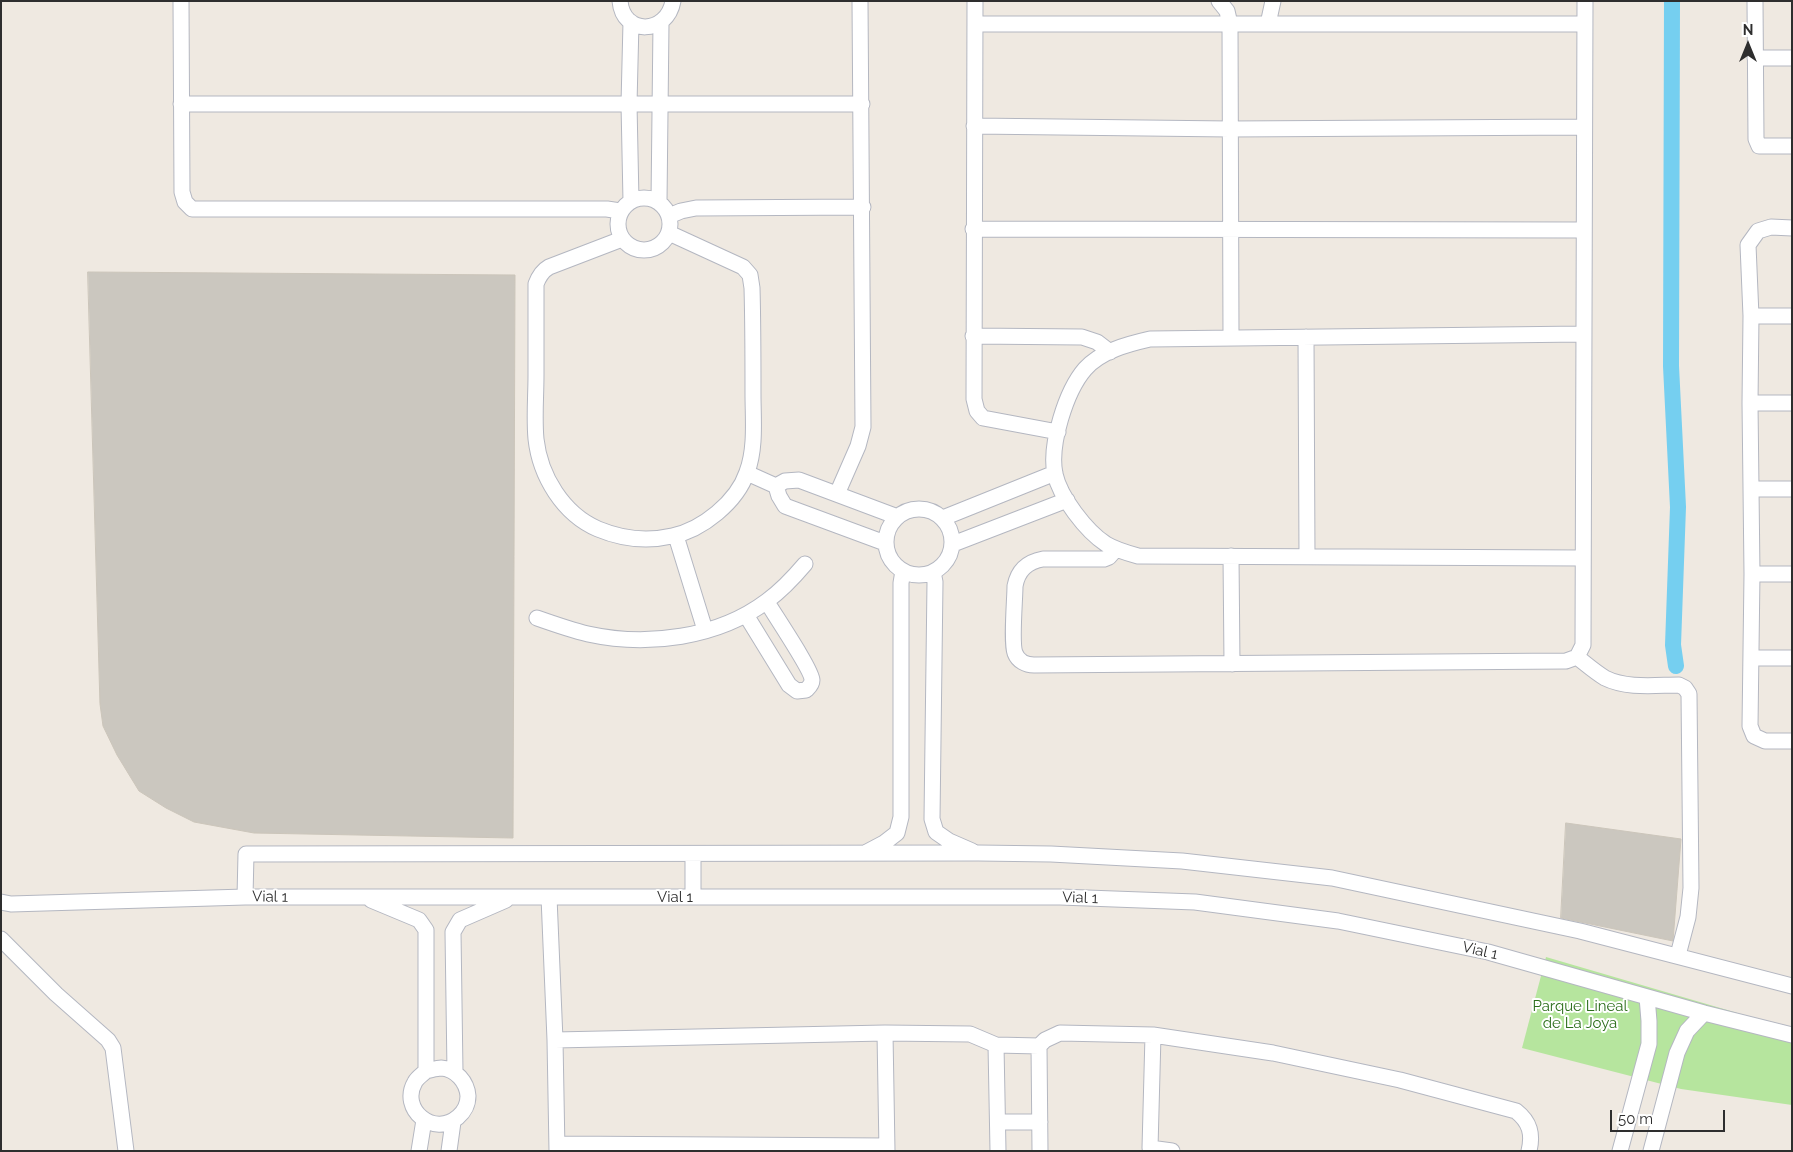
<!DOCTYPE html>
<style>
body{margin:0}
#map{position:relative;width:1793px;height:1152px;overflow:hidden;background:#efe9e1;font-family:Raleway,sans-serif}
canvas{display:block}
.frame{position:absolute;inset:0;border:2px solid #2e2e2e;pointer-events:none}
.north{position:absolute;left:1723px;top:20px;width:50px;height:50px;-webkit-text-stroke:4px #fff;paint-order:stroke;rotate:0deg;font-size:14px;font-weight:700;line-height:20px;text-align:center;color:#2e2e2e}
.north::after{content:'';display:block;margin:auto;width:18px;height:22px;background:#2e2e2e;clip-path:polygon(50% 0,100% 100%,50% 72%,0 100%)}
.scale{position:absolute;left:1610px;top:1110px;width:115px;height:22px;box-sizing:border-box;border:2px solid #2e2e2e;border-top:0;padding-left:6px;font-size:15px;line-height:18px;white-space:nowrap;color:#2e2e2e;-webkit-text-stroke:4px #fff;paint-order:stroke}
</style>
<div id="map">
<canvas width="1793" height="1152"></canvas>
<div class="frame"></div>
<div class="north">N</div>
<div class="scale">50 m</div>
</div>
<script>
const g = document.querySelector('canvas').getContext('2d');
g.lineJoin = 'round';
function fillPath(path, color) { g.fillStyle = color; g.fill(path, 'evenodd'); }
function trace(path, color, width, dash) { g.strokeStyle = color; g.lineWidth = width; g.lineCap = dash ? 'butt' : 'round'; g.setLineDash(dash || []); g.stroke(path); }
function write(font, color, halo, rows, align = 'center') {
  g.font = font + ' Raleway,sans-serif'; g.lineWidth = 4; g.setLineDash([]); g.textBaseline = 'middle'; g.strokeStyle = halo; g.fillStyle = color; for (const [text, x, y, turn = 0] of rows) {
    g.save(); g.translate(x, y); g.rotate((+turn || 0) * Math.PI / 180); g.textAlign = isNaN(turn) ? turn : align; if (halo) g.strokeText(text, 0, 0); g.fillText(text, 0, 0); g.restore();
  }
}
const green = new Path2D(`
 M 1546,957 L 1792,1029 L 1792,1105 L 1681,1089 L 1522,1048 Z`);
const canal = new Path2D(`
 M 1672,1 L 1671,366 L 1678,507 L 1673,645 L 1676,666`);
const building = new Path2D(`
 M 88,272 L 515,275 L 513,838 L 254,833 L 194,822 L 166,808 L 139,791 L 117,755 L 103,726 L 100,704 Z
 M 1566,823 L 1681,839 L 1673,941 L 1561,918 Z`);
const minor = new Path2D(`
 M 181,1 L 182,192 L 185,202 L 192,209 L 607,209 L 620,211
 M 620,1 C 623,36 667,35 673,1
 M 975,1 L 974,399 L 977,411 L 983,418 L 1058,432
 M 1219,1 L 1227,11 L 1230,24 L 1231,338
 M 1755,1 L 1756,139 L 1759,146 L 1792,146
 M 631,22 L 629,104 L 631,201
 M 975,24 L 1585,24
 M 1268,24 L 1273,1
 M 1755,58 L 1792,58
 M 181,104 L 862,104
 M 974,126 L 1230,129 L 1584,127
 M618 224a26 26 0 1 1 52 0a26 26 0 1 1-52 0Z
 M 659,202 L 661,23
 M 669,216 L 681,211 L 696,208 L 863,207
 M 1792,228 L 1771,227 L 1758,231 L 1748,245 L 1751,316 L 1750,403 L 1752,574 L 1750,726 L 1754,736 L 1765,741 L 1792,741
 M 973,229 L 1583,230
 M 622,239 L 549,267 C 542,271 539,276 536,284 C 536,315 536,345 536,375 C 536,396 534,418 536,439 C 540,476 563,514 598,529 C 622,539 646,542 672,536 C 702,530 737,502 747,472 C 756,448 753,419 753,394 C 753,358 753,323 752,288 L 750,275 L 743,267 L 669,233
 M 1751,316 L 1792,316
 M 1583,334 L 1150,339 C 1128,344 1101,351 1085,369 C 1066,391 1049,445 1055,474 C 1060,497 1086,531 1106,544 C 1116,550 1127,553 1138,556 L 1583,558
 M 973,336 L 1082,337 L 1097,342 L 1110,352
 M 1306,337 L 1307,557
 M 1750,403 L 1792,403
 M 747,473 L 776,486
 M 776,486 L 779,496 L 785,506 L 885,543
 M 776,486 L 785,481 L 799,480 L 895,516
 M 1752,489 L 1792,489
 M 837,494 L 858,446 L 863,427 L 860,1
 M886 542a33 33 0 1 1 66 0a33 33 0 1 1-66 0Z
 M 943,518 L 1055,473
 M 676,536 L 705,630
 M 953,544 L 1067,500
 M 1116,549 L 1109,557 L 1104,559 L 1043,559 C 1027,562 1018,570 1015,586 C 1015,599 1011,643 1015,653 C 1018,661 1026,665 1034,665 L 1566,661 L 1577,657 L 1583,645 L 1585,1
 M 1231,556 L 1232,664
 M 933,572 L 935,582 L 932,819 L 936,832 L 949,841 L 972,851
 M 1752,574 L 1792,574
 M 746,615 L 789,685 L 797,691 L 806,690 C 809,687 812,685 812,680 C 812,670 774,614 767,602
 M 537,618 C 554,624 571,630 588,634 C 647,647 718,638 767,601 C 782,590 794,577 805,564
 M 1577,657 C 1586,664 1595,672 1605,678 C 1627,689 1656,685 1679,685 L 1685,688 L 1689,694 L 1691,888 L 1688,917 L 1678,955
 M 1752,658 L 1792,658
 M 867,852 L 884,843 L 897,833 L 901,817 L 901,583 L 903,571
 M 693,854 L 693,897
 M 245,897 L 246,854 L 978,853 L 1051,854 L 1182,861 L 1332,878 L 1580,931 L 1792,986
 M 549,897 L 555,1040 L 557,1151
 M 371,900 L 419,920 L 426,930 L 426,1071 C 423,1074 417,1078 415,1082 C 399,1109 434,1138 458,1117 C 464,1112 468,1104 468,1096 C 467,1082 456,1069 441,1068 C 437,1068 431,1070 426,1071
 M 1,902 L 11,904 L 245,897 L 1060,897 L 1195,902 L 1338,921 L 1488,952 L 1704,1013 L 1792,1035
 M 1,939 L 56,994 L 108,1040 L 113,1048 L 126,1151
 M 885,1033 L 887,1151
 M 1153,1035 L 1150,1148 L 1172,1151
 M 555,1040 L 885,1033 L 970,1034 L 996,1045 L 1039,1046 L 1045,1040 L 1060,1033 L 1153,1035 L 1273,1053 L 1400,1080 L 1516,1111 C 1530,1122 1533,1134 1529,1151
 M 996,1045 L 998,1151
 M 1039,1046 L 1040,1151
 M 455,1072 L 453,932 L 460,920 L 506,900
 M 998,1122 L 1040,1122
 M 557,1144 L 887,1146
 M 419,1151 L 424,1120
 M 449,1151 L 453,1122
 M 1620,1151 L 1649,1044 L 1649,1021 L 1647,997
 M 1651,1151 L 1677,1053 L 1687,1031 L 1704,1013`);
const streetNames = [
 ["Vial 1",270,897,1],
 ["Vial 1",675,897],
 ["Vial 1",1080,898,2],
 ["Vial 1",1480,951,13]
];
const parkNames = [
 ["Parque Lineal",1580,1006],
 ["de La Joya",1580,1023]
];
fillPath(green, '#b6e59e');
trace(canal, '#75cff0', 16);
fillPath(building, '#cbc7bf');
trace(building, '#cbc5ba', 1);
trace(minor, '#b4b7c1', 17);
trace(minor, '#fff', 15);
write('15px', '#2e2e2e', '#fff', streetNames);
write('15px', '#2c6e1b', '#fff', parkNames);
</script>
